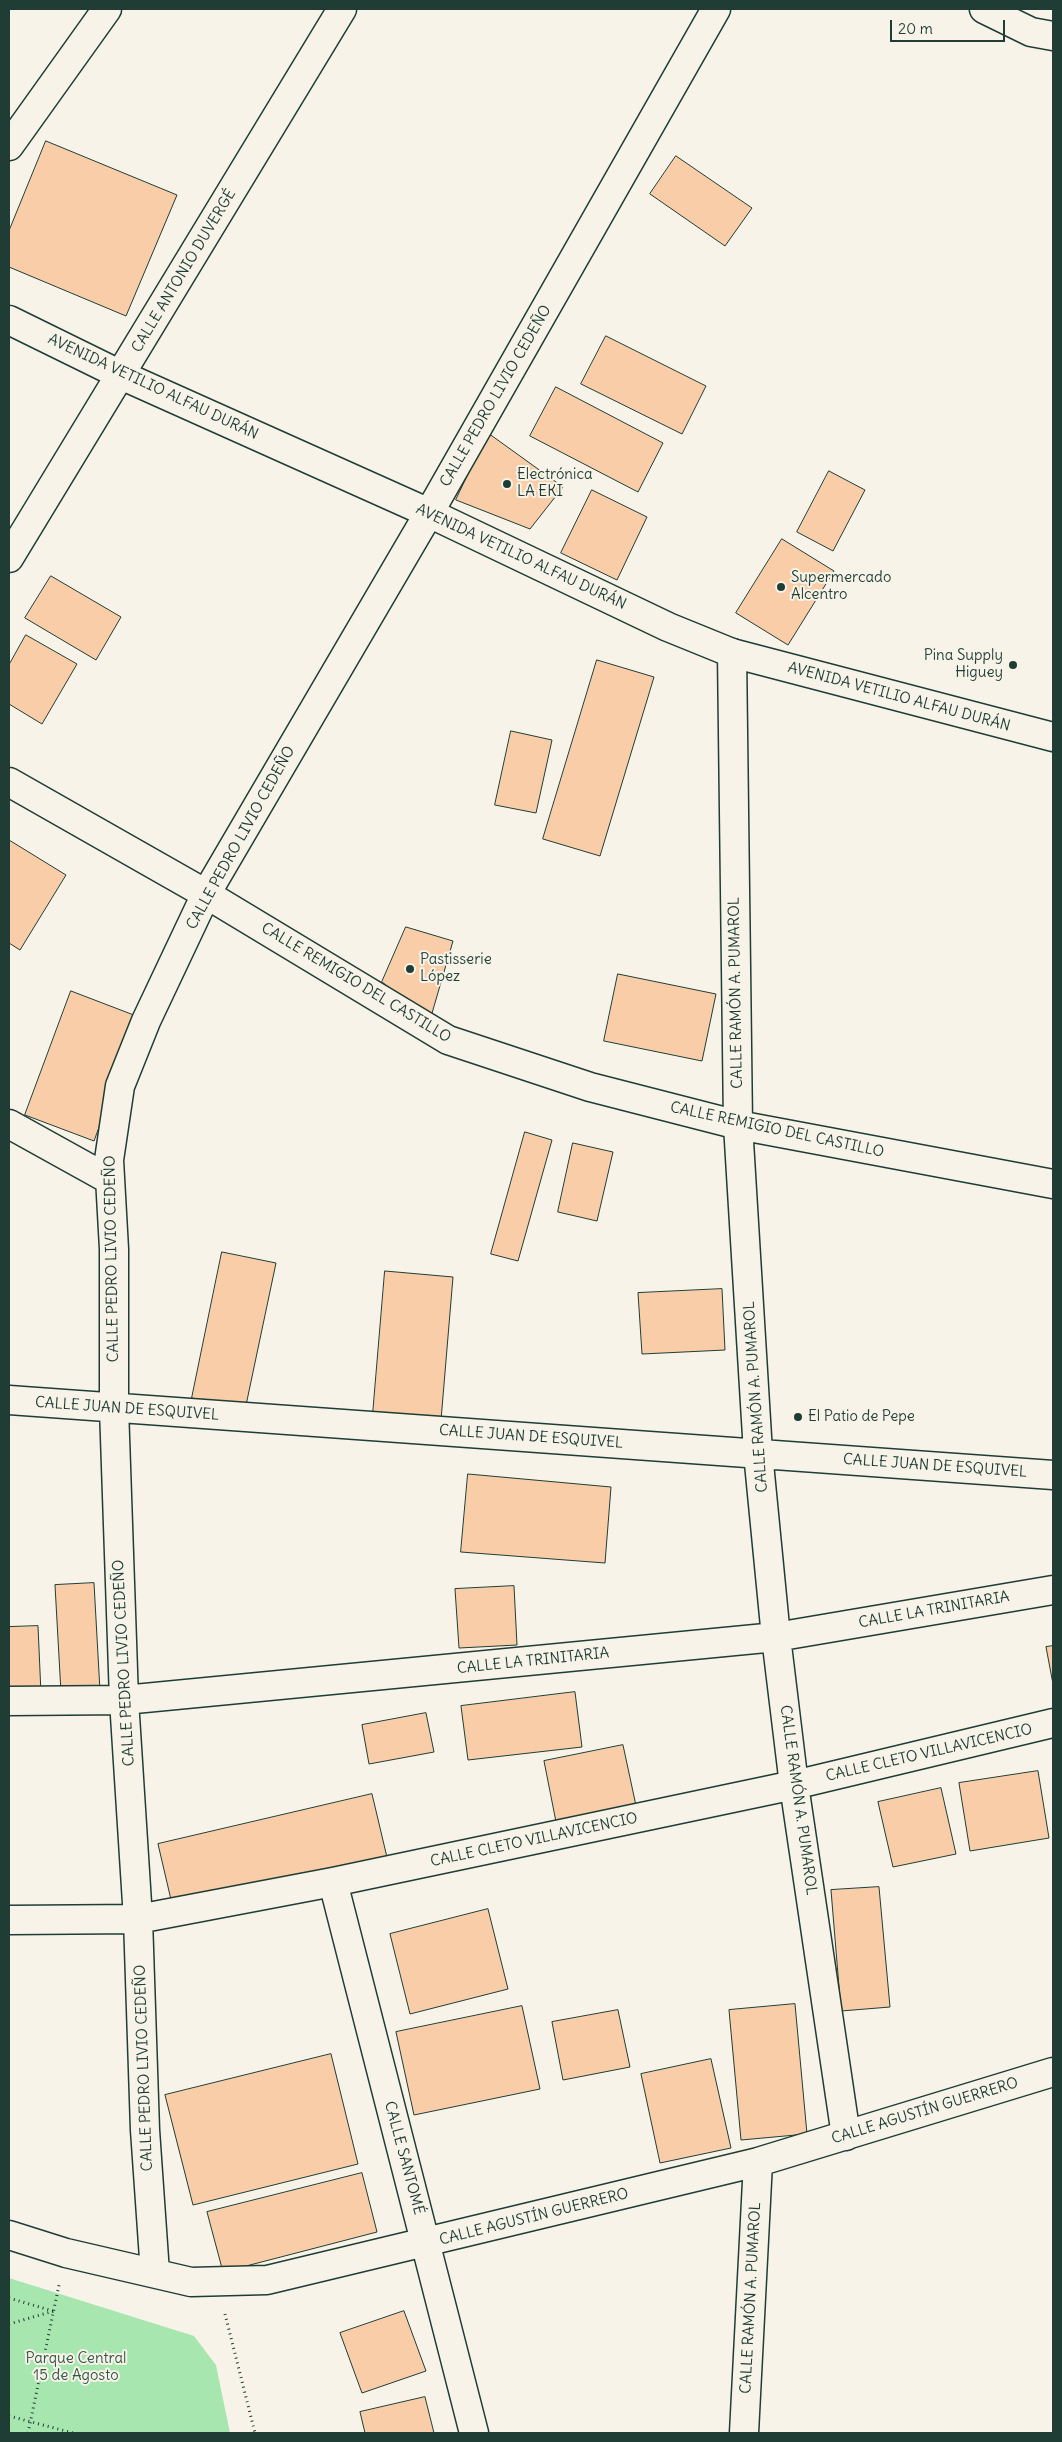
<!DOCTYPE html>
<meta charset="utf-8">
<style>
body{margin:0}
#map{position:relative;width:1062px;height:2442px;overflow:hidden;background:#f7f3e8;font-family:Delius,sans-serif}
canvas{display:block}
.frame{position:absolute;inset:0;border:10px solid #1f3d34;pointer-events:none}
.scale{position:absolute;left:890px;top:20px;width:115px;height:22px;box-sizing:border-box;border:2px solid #1f3d34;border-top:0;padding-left:6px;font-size:15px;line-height:18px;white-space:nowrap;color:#1f3d34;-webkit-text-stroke:4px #f7f3e8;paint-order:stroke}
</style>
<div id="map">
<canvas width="1062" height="2442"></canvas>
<div class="frame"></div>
<div class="scale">20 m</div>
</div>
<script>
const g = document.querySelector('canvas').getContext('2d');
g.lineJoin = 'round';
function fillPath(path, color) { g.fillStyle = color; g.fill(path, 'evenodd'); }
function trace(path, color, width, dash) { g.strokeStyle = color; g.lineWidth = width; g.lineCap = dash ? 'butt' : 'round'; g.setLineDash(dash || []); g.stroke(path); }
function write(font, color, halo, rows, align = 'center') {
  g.font = font + ' Delius,sans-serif'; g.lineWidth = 4; g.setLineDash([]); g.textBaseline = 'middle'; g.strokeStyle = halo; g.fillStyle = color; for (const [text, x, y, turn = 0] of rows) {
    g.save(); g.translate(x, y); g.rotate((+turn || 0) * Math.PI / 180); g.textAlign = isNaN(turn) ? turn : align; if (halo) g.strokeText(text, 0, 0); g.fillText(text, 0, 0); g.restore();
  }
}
const green = new Path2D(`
 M 9,2278 L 194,2336 L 216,2365 L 230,2433 L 9,2433 Z`);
const building = new Path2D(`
 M 46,141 L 177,195 L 126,316 L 9,267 L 9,231 Z
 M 676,156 L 752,208 L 725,246 L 650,194 Z
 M 606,336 L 706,386 L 682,434 L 581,384 Z
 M 556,387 L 663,443 L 638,492 L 530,436 Z
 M 488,433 L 563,487 L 530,529 L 456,500 Z
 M 829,471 L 865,490 L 833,551 L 797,532 Z
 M 592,490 L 647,517 L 617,580 L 561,553 Z
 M 782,539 L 834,571 L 788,645 L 736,613 Z
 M 51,576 L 121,617 L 96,660 L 25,618 Z
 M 26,635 L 77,664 L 42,724 L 9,704 L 9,665 Z
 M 597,660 L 654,677 L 600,856 L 543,839 Z
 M 511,731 L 552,740 L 536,813 L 495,805 Z
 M 9,840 L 66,875 L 20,950 L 9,943 Z
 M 406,927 L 453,941 L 430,1020 L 382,982 Z
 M 618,974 L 716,994 L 702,1061 L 604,1041 Z
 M 71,991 L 139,1017 L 94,1141 L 25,1115 Z
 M 525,1132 L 552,1140 L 518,1261 L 491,1254 Z
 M 573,1143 L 613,1152 L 597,1221 L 558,1212 Z
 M 222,1252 L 276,1263 L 245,1410 L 192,1398 Z
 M 385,1271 L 453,1277 L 440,1432 L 372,1426 Z
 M 722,1289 L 725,1350 L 642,1354 L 638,1293 Z
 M 468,1474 L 611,1487 L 605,1563 L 461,1552 Z
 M 94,1583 L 100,1691 L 61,1693 L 55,1585 Z
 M 514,1586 L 517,1645 L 459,1648 L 455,1589 Z
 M 38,1626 L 41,1694 L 9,1696 L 9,1627 Z
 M 1053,1646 L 1053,1684 L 1046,1647 Z
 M 575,1692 L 582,1747 L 468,1760 L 461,1706 Z
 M 426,1713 L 434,1752 L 369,1764 L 362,1725 Z
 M 623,1745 L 638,1815 L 558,1832 L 544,1761 Z
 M 1038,1771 L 1049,1838 L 970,1851 L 959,1783 Z
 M 941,1788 L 956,1854 L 893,1867 L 878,1802 Z
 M 372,1794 L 390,1870 L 172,1904 L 158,1844 Z
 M 879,1887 L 890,2007 L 841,2011 L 831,1890 Z
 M 488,1909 L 508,1989 L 410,2014 L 390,1934 Z
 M 795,2004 L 807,2134 L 741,2140 L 729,2010 Z
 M 522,2006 L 540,2089 L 414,2115 L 396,2032 Z
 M 618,2010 L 630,2067 L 563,2080 L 552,2022 Z
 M 331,2054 L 358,2164 L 193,2205 L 165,2095 Z
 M 711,2059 L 731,2148 L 660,2163 L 641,2074 Z
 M 362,2173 L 377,2232 L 223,2272 L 207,2212 Z
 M 404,2311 L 426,2371 L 362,2393 L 340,2333 Z
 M 425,2397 L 434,2433 L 365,2433 L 360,2412 Z`);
const path = new Path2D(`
 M 9,2298 L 53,2311
 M 225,2314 L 255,2433
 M 9,2324 L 54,2311
 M 9,2416 L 73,2433
 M 28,2433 L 59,2285`);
const street = new Path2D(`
 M 984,9 L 1031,32 L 1053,36
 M 9,146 L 107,9
 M 9,558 L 342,9
 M 732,653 L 738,1125 L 758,1453 L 776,1637 L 794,1785 L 846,2136
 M 9,782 L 206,894 L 448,1040 L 590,1087 L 738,1125 L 1053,1184
 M 9,1124 L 110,1180
 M 9,1400 L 1053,1475
 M 9,1701 L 124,1700 L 776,1637 L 1053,1590
 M 333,1882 L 474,2433
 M 9,1920 L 138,1919 L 333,1882 L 794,1785 L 1053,1723
 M 9,2235 L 66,2253 L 191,2282 L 267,2280 L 758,2162 L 1053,2072
 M 155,2273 L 145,2130 L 138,1919 L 124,1700 L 114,1408 L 114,1249 L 109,1160 L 120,1086 L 146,1021 L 206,894 L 429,513 L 716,9
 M 744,2433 L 758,2162`);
const secondary = new Path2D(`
 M 9,320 L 121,375 L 429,513 L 668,627 L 732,653 L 1053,737`);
const markers = [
 [507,484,5,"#1f3d34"],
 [781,587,5,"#1f3d34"],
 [1013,665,5,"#1f3d34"],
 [410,969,5,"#1f3d34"],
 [798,1417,5,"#1f3d34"]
];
const streetNames = [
 ["CALLE ANTONIO DUVERGÉ",184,271,-59],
 ["AVENIDA VETILIO ALFAU DURÁN",153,387,25],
 ["CALLE PEDRO LIVIO CEDEÑO",496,396,-60],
 ["AVENIDA VETILIO ALFAU DURÁN",521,557,25],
 ["AVENIDA VETILIO ALFAU DURÁN",899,697,15],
 ["CALLE PEDRO LIVIO CEDEÑO",241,838,-61],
 ["CALLE REMIGIO DEL CASTILLO",356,983,31],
 ["CALLE RAMÓN A. PUMAROL",736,993,-91],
 ["CALLE REMIGIO DEL CASTILLO",777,1130,12],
 ["CALLE PEDRO LIVIO CEDEÑO",112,1259,-91],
 ["CALLE RAMÓN A. PUMAROL",756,1397,-94],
 ["CALLE JUAN DE ESQUIVEL",127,1409,4],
 ["CALLE JUAN DE ESQUIVEL",531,1437,4],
 ["CALLE JUAN DE ESQUIVEL",935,1466,4],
 ["CALLE LA TRINITARIA",934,1610,-10],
 ["CALLE LA TRINITARIA",533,1661,-6],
 ["CALLE PEDRO LIVIO CEDEÑO",124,1663,-93],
 ["CALLE CLETO VILLAVICENCIO",929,1753,-13],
 ["CALLE RAMÓN A. PUMAROL",798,1800,82],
 ["CALLE CLETO VILLAVICENCIO",534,1840,-12],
 ["CALLE PEDRO LIVIO CEDEÑO",144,2068,-92],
 ["CALLE AGUSTÍN GUERRERO",925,2111,-17],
 ["CALLE SANTOMÉ",404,2158,75],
 ["CALLE AGUSTÍN GUERRERO",534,2217,-14],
 ["CALLE RAMÓN A. PUMAROL",751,2298,-87]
];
const poiNames = [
 ["Electrónica",517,475],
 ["LA EKI",517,492],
 ["Supermercado",791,578],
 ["Alcentro",791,595],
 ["Pina Supply",1003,656,"right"],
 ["Higuey",1003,673,"right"],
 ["Pastisserie",420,960],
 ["López",420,977],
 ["El Patio de Pepe",808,1417]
];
const parkNames = [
 ["Parque Central",76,2359],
 ["15 de Agosto",76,2376]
];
fillPath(green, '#a7e7af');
fillPath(building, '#facda9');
trace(building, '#1f3d34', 1);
trace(street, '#1f3d34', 31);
trace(secondary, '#1f3d34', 31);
trace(path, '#1f3d34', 3, [1, 4]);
trace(street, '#f7f3e8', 28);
trace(secondary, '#f7f3e8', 28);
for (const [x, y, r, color] of markers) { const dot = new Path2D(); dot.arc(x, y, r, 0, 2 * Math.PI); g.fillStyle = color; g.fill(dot); trace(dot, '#f7f3e8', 2); }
write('15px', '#1f3d34', '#f7f3e8', streetNames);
write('15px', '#1f3d34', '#f7f3e8', poiNames, 'left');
write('15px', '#335646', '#f7f3e8', parkNames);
</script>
